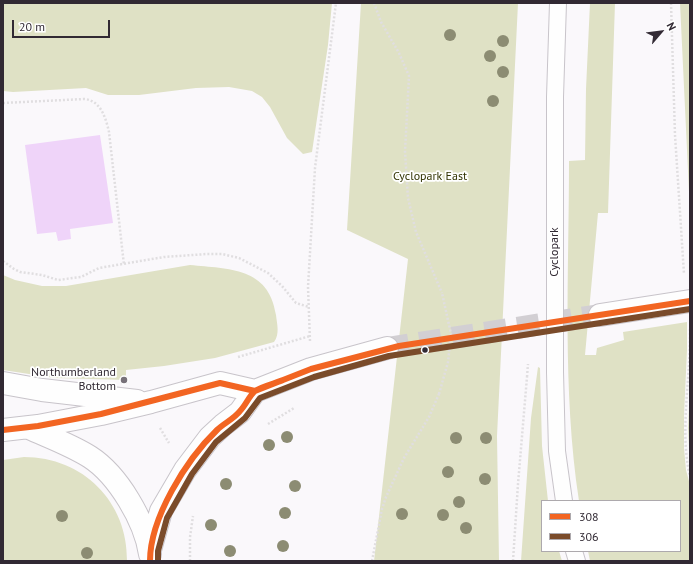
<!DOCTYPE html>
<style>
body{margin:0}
#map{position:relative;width:693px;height:564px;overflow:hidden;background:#faf8fb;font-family:"PT Sans",sans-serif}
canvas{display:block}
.frame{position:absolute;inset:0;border:4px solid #312933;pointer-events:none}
.legend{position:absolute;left:541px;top:500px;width:140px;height:52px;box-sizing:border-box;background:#fff;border:1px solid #ada9ad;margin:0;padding:5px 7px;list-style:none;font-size:12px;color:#312933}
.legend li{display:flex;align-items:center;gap:8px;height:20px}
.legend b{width:20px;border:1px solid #ada9ad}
.north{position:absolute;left:641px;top:12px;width:40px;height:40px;-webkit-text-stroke:3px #fff;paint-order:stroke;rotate:62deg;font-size:11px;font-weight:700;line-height:16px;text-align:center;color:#312933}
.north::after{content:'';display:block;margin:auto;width:14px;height:18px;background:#312933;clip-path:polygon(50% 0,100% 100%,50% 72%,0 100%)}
.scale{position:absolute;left:12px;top:20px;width:98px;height:18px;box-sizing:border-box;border:2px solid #312933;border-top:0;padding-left:5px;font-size:12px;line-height:14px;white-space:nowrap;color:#312933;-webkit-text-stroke:3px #fff;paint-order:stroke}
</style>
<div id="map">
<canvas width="693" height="564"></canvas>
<div class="frame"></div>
<ul class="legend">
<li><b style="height:5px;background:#f26522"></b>308</li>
<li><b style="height:5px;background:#7a4b2a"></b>306</li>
</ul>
<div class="north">N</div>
<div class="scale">20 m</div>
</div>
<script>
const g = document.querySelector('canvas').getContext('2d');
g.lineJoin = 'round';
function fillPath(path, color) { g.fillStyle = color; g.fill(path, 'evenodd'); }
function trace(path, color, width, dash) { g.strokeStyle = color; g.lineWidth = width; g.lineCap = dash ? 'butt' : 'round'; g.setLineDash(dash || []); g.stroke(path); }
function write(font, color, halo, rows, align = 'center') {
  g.font = font + ' "PT Sans",sans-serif'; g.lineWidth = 3.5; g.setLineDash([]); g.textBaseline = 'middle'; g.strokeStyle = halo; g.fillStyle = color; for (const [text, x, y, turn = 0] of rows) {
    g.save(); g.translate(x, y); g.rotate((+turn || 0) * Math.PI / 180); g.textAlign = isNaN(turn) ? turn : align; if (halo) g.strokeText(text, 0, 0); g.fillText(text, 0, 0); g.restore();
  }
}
const green = new Path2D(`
 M 3,3 L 332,3 L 328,45 L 312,152 L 303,154 L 287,138 L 270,107 L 262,97 L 252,91 L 229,87 L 196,88 L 139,95 L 108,95 L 86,88 L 13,92 L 3,91 Z
 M 361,3 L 518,3 L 497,436 L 499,561 L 374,561 L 408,259 L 347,230 Z
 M 590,3 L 615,3 L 608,213 L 598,213 L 585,355 L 596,355 L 597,348 L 624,340 L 623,332 L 687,322 L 687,350 L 684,416 L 684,448 L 686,470 L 690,485 L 690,561 L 590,561 L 588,551 L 680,551 L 680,501 L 579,501 C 562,389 569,274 569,161 L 585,160 L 586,89 Z
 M 680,3 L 690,3 L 690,213 Z
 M 190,265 C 229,269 269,267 276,315 C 277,324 280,334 274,342 L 215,358 L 164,366 L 126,370 L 126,380 L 55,378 L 3,370 L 3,275 L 15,280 L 42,286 L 66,286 Z
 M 538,367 L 540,368 L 542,446 L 548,501 L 542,501 L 542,551 L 559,551 L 562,561 L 521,561 L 531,418 Z
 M 690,385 L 690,467 L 688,428 Z
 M 24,457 C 83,457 128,502 127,561 L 3,561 L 3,460 Z`);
const water = new Path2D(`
 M 100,135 L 113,223 L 70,229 L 71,239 L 58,241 L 56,232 L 37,234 L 25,145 Z`);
const primaryTunnel = new Path2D(`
 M 387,348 L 600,315`);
const path = new Path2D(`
 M 374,3 L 381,22 L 399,53 L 409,76 L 405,152 L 408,198 L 416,232 L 442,293
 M 671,3 L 675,135 L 684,274
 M 3,103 L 84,99 C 101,100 106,119 109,132 L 124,265
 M 3,261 L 14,269 L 20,272 L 42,275 L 58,280 L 81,277 L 99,268 L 164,257 L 207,254 L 222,254 L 239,258 L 268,273 L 282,286 L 296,303 L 309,307
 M 690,329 C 691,378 679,429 690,477
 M 310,341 L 308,287 L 315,168 L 336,3
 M 238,357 L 310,336
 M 268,424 L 294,408
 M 160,428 L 169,443
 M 190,561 L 190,537 L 193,516
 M 372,561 L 382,509 L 386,497 L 404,458 L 429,417 L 439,394
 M 513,561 L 518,484 L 527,377`);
const lane = new Path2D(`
 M 555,273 L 555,97 L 558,3
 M 555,372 L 557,451 L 564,501
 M 574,551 L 577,561`);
const primary = new Path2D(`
 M 600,315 L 690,301
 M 3,383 L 42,390 L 137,401
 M 29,428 C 49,437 71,445 90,457 C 118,475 145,521 150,554
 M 3,430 L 38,426 L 101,414 L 151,402 L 220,383 L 255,391 L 311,369 L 387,348
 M 150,550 L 161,511 L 185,470 L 210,437 L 223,425 L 240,412 L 255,391`);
const pathBridge = new Path2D(`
 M 527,377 L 528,364
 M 439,394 L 448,362 L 451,334 L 442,293`);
const laneBridge = new Path2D(`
 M 555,372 L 555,273`);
const bus1 = new Path2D(`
 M 3,430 L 38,426 L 101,414 L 220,383 L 255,391 L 311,369 L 399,346 L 690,301
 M 150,561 C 150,518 186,460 217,430 C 224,423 234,419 240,411 C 246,405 249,396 255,391 C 260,387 276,383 283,380`);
const bus2 = new Path2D(`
 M 158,561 L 158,551 L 167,518 L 192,474 L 216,442 L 245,418 L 260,398 L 314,377 L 389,356 L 690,309`);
const trees = [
 [450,35],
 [503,41],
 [490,56],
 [503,72],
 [493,101],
 [287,437],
 [456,438],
 [486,438],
 [269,445],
 [448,472],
 [485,479],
 [226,484],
 [295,486],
 [459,502],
 [285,513],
 [402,514],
 [443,515],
 [62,516],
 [211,525],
 [466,528],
 [283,546],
 [230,551],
 [87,553]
];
const markers = [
 [425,350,3.5,"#312933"],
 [124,380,4,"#777179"]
];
const parkNames = [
 ["Cyclopark East",430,177]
];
const streetNames = [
 ["Cyclopark",555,252,-90]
];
const poiNames = [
 ["Northumberland",116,373],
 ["Bottom",116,387]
];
fillPath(green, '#dfe1c5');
fillPath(water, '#efd4f9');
trace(primaryTunnel, '#d2cfd3', 22, [22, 11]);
trace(lane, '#c8c4ca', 18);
trace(primary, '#c8c4ca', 24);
trace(path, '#e0dee0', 2.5, [2, 2]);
trace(lane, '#fefefe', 16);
trace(primary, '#fefefe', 22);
trace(laneBridge, '#c8c4ca', 18, []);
trace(pathBridge, '#e0dee0', 2.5, [2, 2]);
trace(laneBridge, '#fefefe', 16);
trace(bus1, '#f26522', 6);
trace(bus2, '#7a4b2a', 6);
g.fillStyle = '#8c8c73';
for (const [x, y] of trees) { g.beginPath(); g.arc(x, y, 6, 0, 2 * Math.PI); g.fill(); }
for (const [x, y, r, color] of markers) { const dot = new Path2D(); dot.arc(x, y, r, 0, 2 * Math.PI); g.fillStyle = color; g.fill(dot); trace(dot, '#fff', 1.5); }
write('12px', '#323403', '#fff', parkNames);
write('12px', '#312933', '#fff', streetNames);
write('12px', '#312933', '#fff', poiNames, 'right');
</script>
